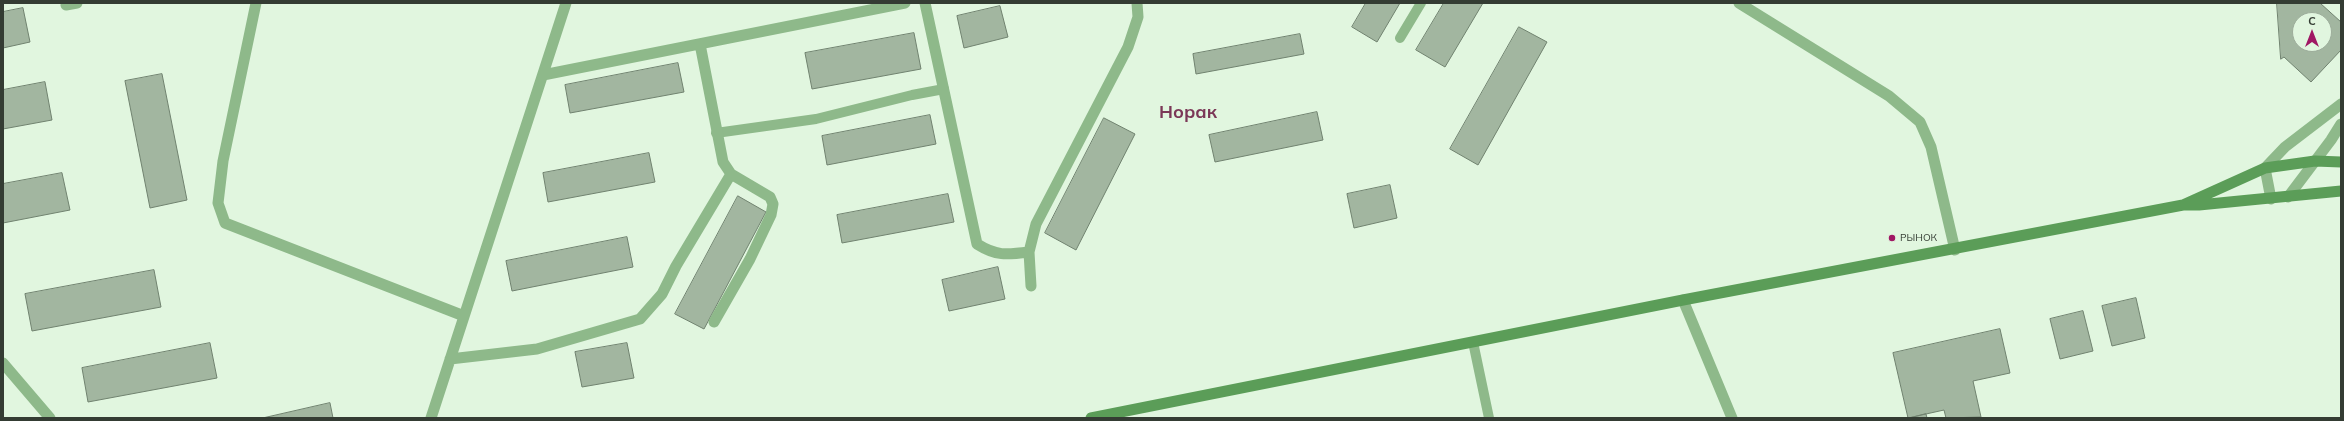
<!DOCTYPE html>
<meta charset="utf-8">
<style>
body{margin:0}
#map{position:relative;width:2344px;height:421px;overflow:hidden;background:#e1f6df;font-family:Mulish,sans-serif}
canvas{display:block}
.frame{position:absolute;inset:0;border:4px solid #343c33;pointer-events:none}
.north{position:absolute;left:2292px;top:12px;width:40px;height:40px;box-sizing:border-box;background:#e1f6df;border:1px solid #9cac9a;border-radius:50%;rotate:0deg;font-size:11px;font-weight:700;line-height:16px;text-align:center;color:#343c33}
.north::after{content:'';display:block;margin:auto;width:14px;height:18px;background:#a01864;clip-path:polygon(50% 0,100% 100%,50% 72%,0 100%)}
</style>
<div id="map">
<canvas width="2344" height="421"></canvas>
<div class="frame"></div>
<div class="north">С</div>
</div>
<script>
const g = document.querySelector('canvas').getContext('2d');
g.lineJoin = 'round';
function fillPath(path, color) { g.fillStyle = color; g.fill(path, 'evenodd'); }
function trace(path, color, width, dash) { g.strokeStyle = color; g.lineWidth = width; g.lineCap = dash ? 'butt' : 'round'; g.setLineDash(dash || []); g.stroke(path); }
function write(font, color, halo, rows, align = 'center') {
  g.font = font + ' Mulish,sans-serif'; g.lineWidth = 3; g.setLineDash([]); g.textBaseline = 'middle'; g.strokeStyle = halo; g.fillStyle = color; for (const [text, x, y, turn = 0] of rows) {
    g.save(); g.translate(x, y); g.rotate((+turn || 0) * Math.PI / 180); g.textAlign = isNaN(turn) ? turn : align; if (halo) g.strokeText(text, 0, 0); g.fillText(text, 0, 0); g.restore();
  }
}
const building = new Path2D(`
 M 1366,3 L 1400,3 L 1377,42 L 1352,27 Z
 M 1444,3 L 1483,3 L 1445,67 L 1416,50 Z
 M 2277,3 L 2320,3 L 2341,22 L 2341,50 L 2311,82 L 2284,57 L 2281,59 ZM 2300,20 L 2324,20 L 2324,44 L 2300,44 Z
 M 1000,6 L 1008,37 L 964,48 L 957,16 Z
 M 23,8 L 30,42 L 3,48 L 3,12 Z
 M 1519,27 L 1547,42 L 1478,165 L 1450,149 Z
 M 914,33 L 921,69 L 812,89 L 805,53 Z
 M 1300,34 L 1304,54 L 1196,74 L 1193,54 Z
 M 678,63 L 684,92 L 570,113 L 565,85 Z
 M 162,74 L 187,200 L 150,208 L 125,81 Z
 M 45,82 L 52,120 L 3,129 L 3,90 Z
 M 1317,112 L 1323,140 L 1215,162 L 1209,135 Z
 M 930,115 L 936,144 L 827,165 L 822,136 Z
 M 1104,118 L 1135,134 L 1076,250 L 1045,233 Z
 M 649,153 L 655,182 L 548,202 L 543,173 Z
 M 62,173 L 70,210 L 3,223 L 3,184 Z
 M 1390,185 L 1397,218 L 1354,228 L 1347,194 Z
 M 948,194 L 954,222 L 842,243 L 837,215 Z
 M 738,196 L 766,212 L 704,329 L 675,314 Z
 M 627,237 L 633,267 L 512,291 L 506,261 Z
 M 998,267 L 1005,299 L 949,311 L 942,280 Z
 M 154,270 L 161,307 L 32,331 L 25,294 Z
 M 2136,298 L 2145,338 L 2112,346 L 2102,306 Z
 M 2083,311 L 2093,351 L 2060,359 L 2050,319 Z
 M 2000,329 L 2010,373 L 1973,381 L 1981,417 L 1946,418 L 1944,410 L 1908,418 L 1893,353 Z
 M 210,343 L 217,378 L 88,402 L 82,368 Z
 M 627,343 L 634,378 L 582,387 L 575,352 Z
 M 330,403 L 333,418 L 263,418 Z
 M 1926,414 L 1927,418 L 1910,418 Z`);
const service = new Path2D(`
 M 1400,38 L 1421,3
 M 716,133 L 816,119 L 912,95 L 944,89
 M 1473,342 L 1489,418`);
const minor = new Path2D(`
 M 256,3 L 223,161 L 218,203 L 225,223 L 464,316
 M 925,3 L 977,244 C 996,256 1006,255 1029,252
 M 1739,3 L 1889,96 L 1920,122 L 1931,147 L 1955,250
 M 66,5 L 77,3
 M 700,44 L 723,162 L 731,174 L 770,197 L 773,204 L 771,215 L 750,259 L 714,322
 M 543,75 L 905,3
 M 1031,286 L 1029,252 L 1036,224 L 1128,47 L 1138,17 L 1137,3
 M 1683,300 L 1732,418
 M 450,359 L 537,349 L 640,319 L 662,294 L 676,266 L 731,174
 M 3,363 L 50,418
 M 431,418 L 566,3`);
const tertiary = new Path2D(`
 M 2288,197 L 2331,140 L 2341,124
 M 2271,199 L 2265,168 L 2285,147 L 2341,104`);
const secondary = new Path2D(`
 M 2185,205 L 2199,205 L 2341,191
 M 1091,418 L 1683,300 L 2183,205 L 2265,168 L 2315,161 L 2341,162`);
const markers = [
 [1892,238,4,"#a01864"]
];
const poiNames = [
 ["РЫНОК",1900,238]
];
const townNames = [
 ["Норак",1188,113]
];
fillPath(building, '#a2b6a0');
trace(building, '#70826f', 1);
trace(service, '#8eb98a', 10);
trace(minor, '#8eb98a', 11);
trace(tertiary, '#8eb98a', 11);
trace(secondary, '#5b9d58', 11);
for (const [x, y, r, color] of markers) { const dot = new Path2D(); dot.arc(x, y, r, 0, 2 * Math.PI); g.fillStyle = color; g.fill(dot); trace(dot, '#e1f6df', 1.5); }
write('10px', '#343c33', '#e1f6df', poiNames, 'left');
write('bold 18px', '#7b3857', '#e1f6df', townNames);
</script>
